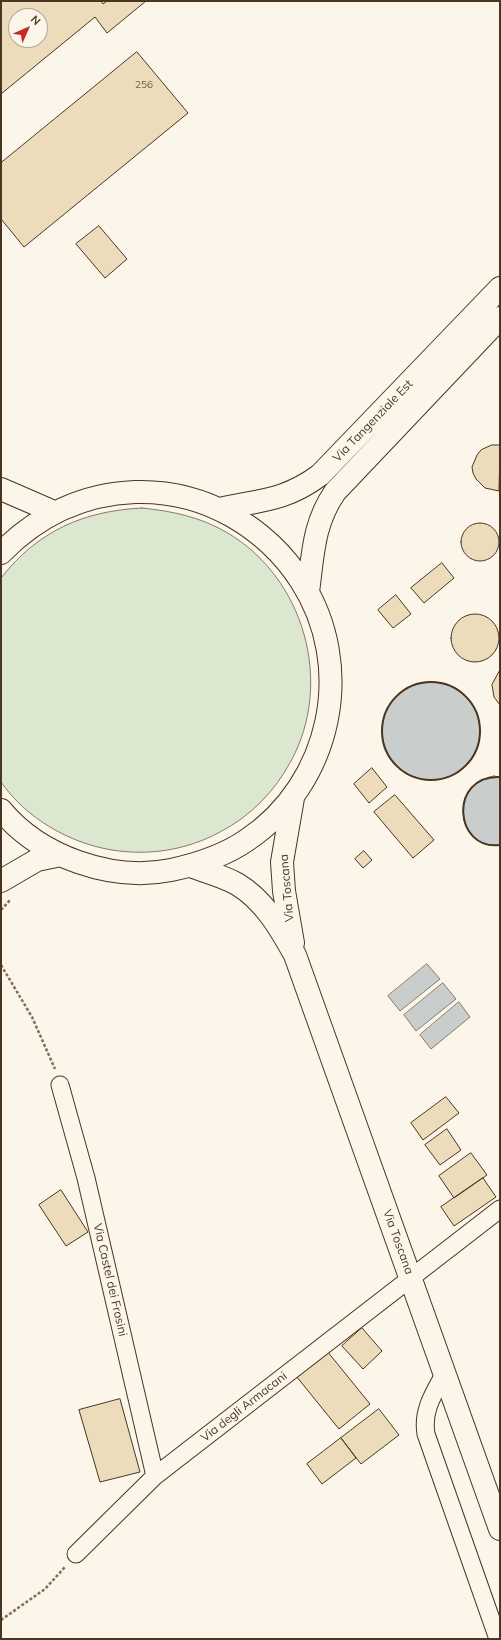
<!DOCTYPE html>
<style>
body{margin:0}
#map{position:relative;width:501px;height:1640px;overflow:hidden;background:#fbf6e9;font-family:Mulish,sans-serif}
canvas{display:block}
.frame{position:absolute;inset:0;border:2px solid #4a3520;pointer-events:none}
.north{position:absolute;left:8px;top:8px;width:40px;height:40px;box-sizing:border-box;background:#fbf6e9;border:1px solid #b4a999;border-radius:50%;rotate:45deg;font-size:11px;font-weight:700;line-height:16px;text-align:center;color:#4a3520}
.north::after{content:'';display:block;margin:auto;width:14px;height:18px;background:#c62828;clip-path:polygon(50% 0,100% 100%,50% 72%,0 100%)}
</style>
<div id="map">
<canvas width="501" height="1640"></canvas>
<div class="frame"></div>
<div class="north">N</div>
</div>
<script>
const g = document.querySelector('canvas').getContext('2d');
g.lineJoin = 'round';
function fillPath(path, color) { g.fillStyle = color; g.fill(path, 'evenodd'); }
function trace(path, color, width, dash) { g.strokeStyle = color; g.lineWidth = width; g.lineCap = dash ? 'butt' : 'round'; g.setLineDash(dash || []); g.stroke(path); }
function write(font, color, halo, rows, align = 'center') {
  g.font = font + ' Mulish,sans-serif'; g.lineWidth = 3; g.setLineDash([]); g.textBaseline = 'middle'; g.strokeStyle = halo; g.fillStyle = color; for (const [text, x, y, turn = 0] of rows) {
    g.save(); g.translate(x, y); g.rotate((+turn || 0) * Math.PI / 180); g.textAlign = isNaN(turn) ? turn : align; if (halo) g.strokeText(text, 0, 0); g.fillText(text, 0, 0); g.restore();
  }
}
const green = new Path2D(`
 M 142,508 C 172,511 200,517 226,532 C 304,577 334,682 291,761 C 275,791 251,816 220,832 C 187,850 149,856 112,850 C 69,843 26,818 1,782 L 1,578 C 38,531 83,511 142,508 Z`);
const water = new Path2D(`
 M382 731a49 49 0 1 1 98 0a49 49 0 1 1-98 0Z
 M 494,776 L 500,777 L 500,845 C 457,851 447,784 494,776 Z
 M 427,964 L 440,979 L 400,1011 L 388,996 Z
 M 443,983 L 456,999 L 416,1031 L 404,1015 Z
 M 459,1002 L 470,1017 L 431,1049 L 420,1035 Z`);
const building = new Path2D(`
 M 1,1 L 101,1 L 103,4 L 107,1 L 146,1 L 107,33 L 95,17 L 1,94 ZM 16,16 L 40,16 L 40,40 L 16,40 Z
 M 137,52 L 188,113 L 24,247 L 1,219 L 1,163 Z
 M 99,226 L 127,259 L 105,278 L 76,244 Z
 M 492,445 L 500,445 L 499,491 L 485,488 L 476,479 L 473,473 L 472,467 L 477,455 L 481,450 Z
 M461 542a19 19 0 1 1 38 0a19 19 0 1 1-38 0Z
 M 442,563 L 454,578 L 424,603 L 411,588 Z
 M 396,595 L 411,614 L 393,628 L 378,610 Z
 M451 638a24 24 0 1 1 48 0a24 24 0 1 1-48 0Z
 M 500,670 L 500,705 L 494,697 L 492,685 Z
 M 372,768 L 387,787 L 369,803 L 354,784 Z
 M 395,795 L 434,840 L 413,858 L 374,812 Z
 M 364,851 L 372,860 L 363,868 L 355,859 Z
 M 446,1097 L 459,1113 L 423,1140 L 411,1123 Z
 M 447,1129 L 461,1150 L 440,1165 L 425,1145 Z
 M 471,1153 L 487,1175 L 454,1198 L 439,1176 Z
 M 483,1178 L 496,1197 L 454,1226 L 441,1207 Z
 M 61,1190 L 88,1232 L 66,1246 L 39,1205 Z
 M 362,1328 L 382,1351 L 363,1369 L 342,1346 Z
 M 327,1351 L 370,1404 L 339,1429 L 296,1376 Z
 M 120,1399 L 140,1472 L 100,1482 L 79,1410 Z
 M 379,1409 L 399,1435 L 361,1464 L 341,1438 Z
 M 341,1438 L 356,1458 L 322,1484 L 307,1464 Z`);
const path = new Path2D(`
 M 1,910 L 11,899
 M 1,965 L 32,1017 L 55,1069
 M 1,1620 L 45,1589 L 65,1567`);
const street = new Path2D(`
 M 60,1085 L 86,1178 L 155,1476
 M 445,1373 C 434,1393 422,1410 426,1434 L 498,1639
 M 76,1554 L 155,1476 L 500,1209`);
const primary = new Path2D(`
 M 1,489 L 54,512
 M 219,509 C 260,500 285,501 320,475 L 500,288
 M 1,553 C 37,516 83,494 135,492 C 169,491 202,499 232,516 C 260,532 283,553 301,581 C 356,666 332,783 247,840 C 224,856 199,864 171,870 C 112,882 40,857 1,810
 M 308,592 C 313,555 313,524 335,492 L 500,318
 M 293,798 L 282,862 L 284,891 L 293,943
 M 191,866 C 206,872 223,876 237,884 C 264,900 280,928 295,955 L 500,1529
 M 1,881 L 37,860 L 61,855`);
const wall = new Path2D(`
 M382 731a49 49 0 1 1 98 0a49 49 0 1 1-98 0Z
 M 500,777 C 448,775 454,851 500,845`);
const numberNames = [
 ["256",144,85]
];
const streetNames = [
 ["Via Tangenziale Est",373,421,-46],
 ["Via Toscana",287,888,-95],
 ["Via Toscana",398,1242,70],
 ["Via Castel dei Frosini",110,1280,77],
 ["Via degli Armacani",244,1407,-38]
];
fillPath(green, '#dce7d0');
trace(green, '#887966', 1);
fillPath(water, '#c9cecd');
trace(water, '#887966', 1);
fillPath(building, '#ecdcbc');
trace(building, '#4a3520', 1);
trace(street, '#4a3520', 19);
trace(primary, '#4a3520', 24);
trace(path, '#7f6f5c', 2.5, [3, 2]);
trace(street, '#fbf6e9', 17);
trace(primary, '#fbf6e9', 22);
trace(wall, '#4a3520', 2);
write('10px', '#725f47', null, numberNames);
write('12px', '#4a3520', '#fbf6e9', streetNames);
</script>
